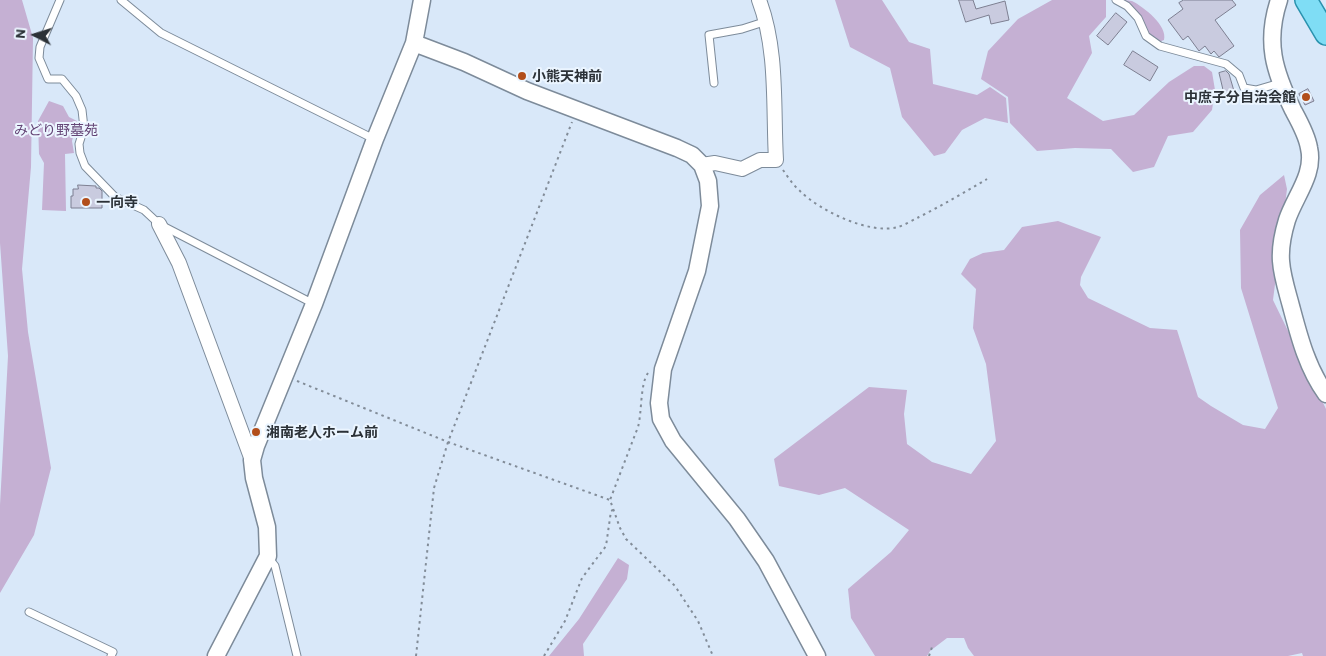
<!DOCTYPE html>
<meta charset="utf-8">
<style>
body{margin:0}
#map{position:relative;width:1326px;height:656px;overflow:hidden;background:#d9e8f9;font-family:Barlow,sans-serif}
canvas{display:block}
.north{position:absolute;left:10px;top:10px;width:50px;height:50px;-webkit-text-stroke:4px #ebf5ff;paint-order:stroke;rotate:275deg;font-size:14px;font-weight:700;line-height:20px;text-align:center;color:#2b3137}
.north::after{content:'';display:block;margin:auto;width:18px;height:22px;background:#2b3137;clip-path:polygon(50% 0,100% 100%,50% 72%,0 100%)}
</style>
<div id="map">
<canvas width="1326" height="656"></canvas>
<div class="north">N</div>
</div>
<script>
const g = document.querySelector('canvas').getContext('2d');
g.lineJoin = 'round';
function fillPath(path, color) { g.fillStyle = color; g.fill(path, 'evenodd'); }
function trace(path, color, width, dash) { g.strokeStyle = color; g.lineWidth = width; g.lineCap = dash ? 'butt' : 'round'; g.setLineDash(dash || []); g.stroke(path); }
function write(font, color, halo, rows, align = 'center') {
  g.font = font + ' Barlow,"Noto Sans JP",sans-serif'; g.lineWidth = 4; g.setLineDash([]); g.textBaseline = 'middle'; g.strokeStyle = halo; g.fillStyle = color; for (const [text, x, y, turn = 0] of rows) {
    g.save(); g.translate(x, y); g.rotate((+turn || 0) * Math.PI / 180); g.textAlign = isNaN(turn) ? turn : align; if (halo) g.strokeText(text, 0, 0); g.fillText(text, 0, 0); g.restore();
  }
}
const green = new Path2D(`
 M 0,0 L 22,0 L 33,38 L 31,167 L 22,269 L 28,332 L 51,468 L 34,535 L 0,593 L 0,505 L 8,356 L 0,243 Z
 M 835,0 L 882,0 L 909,42 L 930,49 L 933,84 L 977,95 L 990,87 L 1006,98 L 1008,123 L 985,118 L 962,130 L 945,153 L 934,156 L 902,117 L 890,68 L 850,47 Z
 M 1052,0 L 1106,0 L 1106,17 L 1089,36 L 1092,53 L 1067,98 L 1103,121 L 1134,115 L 1169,82 L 1194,66 L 1204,66 L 1212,72 L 1215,90 L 1212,110 L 1193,132 L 1168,136 L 1154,167 L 1133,172 L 1111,149 L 1075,148 L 1037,151 L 1010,123 L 1008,97 L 981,79 L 988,51 L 1018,19 Z
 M 1116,0 C 1121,0 1128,0 1132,1 C 1144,7 1168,26 1164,40 L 1159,42 L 1151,37 Z
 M 49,101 L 63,106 L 69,117 L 77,121 L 72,141 L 74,153 L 65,154 L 66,211 L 42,210 L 44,163 L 39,154 L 38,121 Z
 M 1284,175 L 1287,189 L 1273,300 L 1326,409 L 1326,656 L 1303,656 L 1302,653 L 1288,656 L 974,656 L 968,648 L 964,638 L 947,638 L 930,651 L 927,656 L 875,656 L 851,618 L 848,589 L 891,552 L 909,530 L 845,488 L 819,495 L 779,486 L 774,459 L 869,387 L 907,390 L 904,414 L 907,444 L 932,462 L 971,474 L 996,441 L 986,364 L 973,328 L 976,289 L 961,274 L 970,259 L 983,253 L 1004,250 L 1022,227 L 1058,221 L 1101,237 L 1081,277 L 1080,285 L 1088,298 L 1150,328 L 1177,330 L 1198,397 L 1211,406 L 1243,425 L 1265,429 L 1278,408 L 1241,288 L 1240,230 L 1260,195 Z
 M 618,558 L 629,565 L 627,579 L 583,644 L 584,656 L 549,656 L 579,619 Z`);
const building = new Path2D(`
 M 959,0 L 973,0 L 976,9 L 1005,1 L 1009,20 L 991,24 L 989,15 L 966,22 Z
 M 1184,0 L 1232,0 L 1236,5 L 1215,20 L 1234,46 L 1219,57 L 1214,51 L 1211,54 L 1205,46 L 1199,51 L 1188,36 L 1183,40 L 1168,20 L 1183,9 L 1179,3 Z
 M 1116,13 L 1127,22 L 1108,45 L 1097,36 Z
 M 1133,51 L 1158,67 L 1150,81 L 1124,65 Z
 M 1226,71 L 1229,74 L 1234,91 L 1224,94 L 1219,73 Z
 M 1308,89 L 1314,101 L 1305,105 L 1299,94 Z
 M 78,185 L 96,186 L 96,188 L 99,188 L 102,191 L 102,208 L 71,208 L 71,196 L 73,196 L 73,189 L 78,189 Z`);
const path = new Path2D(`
 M 783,170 C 788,177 793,185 800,191 C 820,211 870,235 898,227 C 905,225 913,220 919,217 C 943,205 965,192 987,179
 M 648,373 C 640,384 642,413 638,427 L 610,500 L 620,528 L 626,539 L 675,586 L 698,621 L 713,656
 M 297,381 L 448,442 L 610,500
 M 416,656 L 434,488 L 448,442 L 572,122
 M 544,656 L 565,621 L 582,578 L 606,546 L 611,511 L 613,510
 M 929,656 L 933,644`);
const service = new Path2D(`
 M 60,0 L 40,47 L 39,58 L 48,79 L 62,79 L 76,96 L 82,110 L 84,128 L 79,144 L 80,153 L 85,166 L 115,197 L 144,210 L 159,224 L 314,304
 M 121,0 L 161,33 L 374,139
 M 1116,0 L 1127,6 L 1138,18 L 1146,36 L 1160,46 L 1226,64 L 1239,75 L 1244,88 L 1256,90 L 1280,83
 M 714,83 L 709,35 L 742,29 L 767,21
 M 268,557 L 275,566 L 297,656
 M 29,612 L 113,652 L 111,656`);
const minor = new Path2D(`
 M 702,165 L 715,163 L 742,169 L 760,160 L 776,160 C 773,107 778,50 759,0
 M 159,224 L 179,263 L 252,460`);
const tertiary = new Path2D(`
 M 1279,0 C 1265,42 1274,71 1293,110 C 1299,121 1307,135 1309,148 C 1315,174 1295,196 1287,220 C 1283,233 1280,247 1281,261 C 1282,276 1287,291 1291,306 C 1299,336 1307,368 1326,394
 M 414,43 L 464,62 L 527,91 L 677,148 L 692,155 L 702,165 L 708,181 L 710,206 L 697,271 L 663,369 L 659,403 L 661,419 L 673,441 L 737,519 L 766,561 L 817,656
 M 216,656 L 268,556 L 267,527 L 254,478 L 252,460 L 256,446 L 314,304 L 375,139 L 414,43 L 422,0`);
const primary = new Path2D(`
 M 1306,0 L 1326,34`);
const markers = [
 [522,76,5,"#b24e1b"],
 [1306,97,5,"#b24e1b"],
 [86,202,5,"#b24e1b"],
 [256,432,5,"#b24e1b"]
];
const poiNames = [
 ["小熊天神前",532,76],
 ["中庶子分自治会館",1296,97,"right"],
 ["一向寺",96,202],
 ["湘南老人ホーム前",266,432]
];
const parkNames = [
 ["みどり野墓苑",56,130]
];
fillPath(green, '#c5b0d3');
fillPath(building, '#c9cbdf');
trace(building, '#7d7f91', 1);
trace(service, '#7d8b9a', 9);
trace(minor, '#7d8b9a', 16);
trace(tertiary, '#7d8b9a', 19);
trace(primary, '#2a92ae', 24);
trace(path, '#828c98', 2, [2.5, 4]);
trace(service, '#fff', 7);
trace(minor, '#fff', 14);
trace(tertiary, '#fff', 16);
trace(primary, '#7fddf5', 21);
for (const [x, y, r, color] of markers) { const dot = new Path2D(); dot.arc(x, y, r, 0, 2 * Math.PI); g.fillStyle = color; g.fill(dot); trace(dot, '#ebf5ff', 2); }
write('bold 14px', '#2b3137', '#ebf5ff', poiNames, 'left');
write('14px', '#644576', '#ebf5ff', parkNames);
</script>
